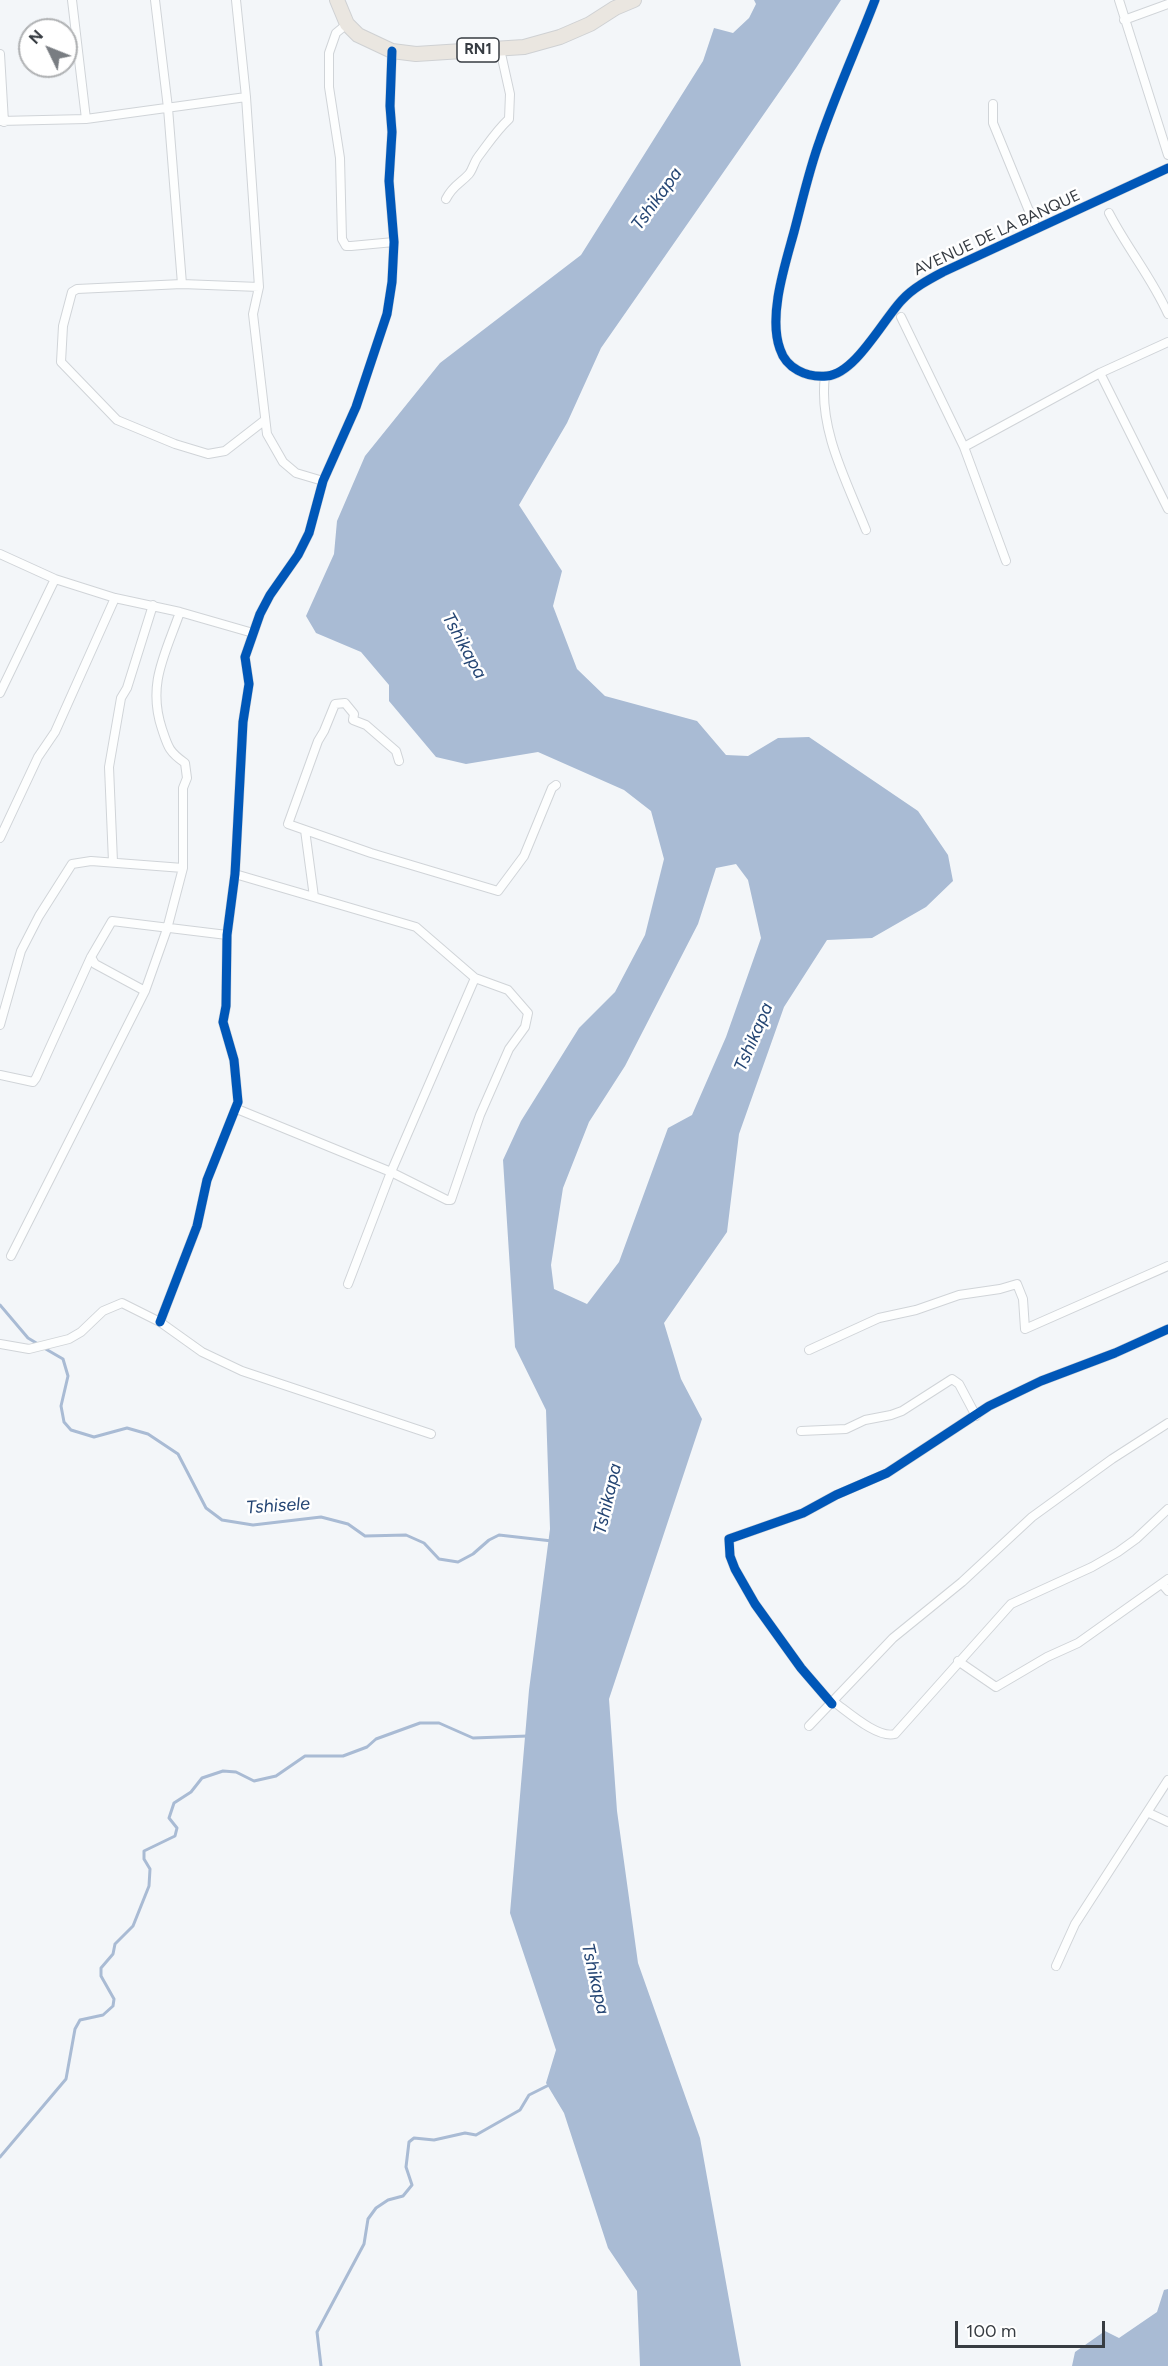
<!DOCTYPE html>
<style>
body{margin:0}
#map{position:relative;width:1168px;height:2366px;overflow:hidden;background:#f3f6f9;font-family:Figtree,sans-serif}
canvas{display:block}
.north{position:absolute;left:18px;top:18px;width:60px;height:60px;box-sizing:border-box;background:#fff;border:2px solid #afb1b3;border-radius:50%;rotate:313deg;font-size:16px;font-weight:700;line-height:24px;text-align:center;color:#373c42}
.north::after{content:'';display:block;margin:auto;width:21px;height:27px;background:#797d82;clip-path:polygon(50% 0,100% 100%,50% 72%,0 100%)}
.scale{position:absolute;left:955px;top:2321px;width:150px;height:27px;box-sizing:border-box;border:3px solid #373c42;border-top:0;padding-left:8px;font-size:18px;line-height:21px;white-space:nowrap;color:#373c42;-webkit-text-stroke:4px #fff;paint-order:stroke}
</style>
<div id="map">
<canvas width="1168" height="2366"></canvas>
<div class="north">N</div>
<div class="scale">100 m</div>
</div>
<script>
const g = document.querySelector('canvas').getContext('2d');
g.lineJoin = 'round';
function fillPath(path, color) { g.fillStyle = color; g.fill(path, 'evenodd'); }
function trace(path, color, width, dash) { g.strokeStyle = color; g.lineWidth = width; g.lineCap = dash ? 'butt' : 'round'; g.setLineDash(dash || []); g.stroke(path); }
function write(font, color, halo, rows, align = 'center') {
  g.font = font + ' Figtree,sans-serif'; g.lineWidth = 5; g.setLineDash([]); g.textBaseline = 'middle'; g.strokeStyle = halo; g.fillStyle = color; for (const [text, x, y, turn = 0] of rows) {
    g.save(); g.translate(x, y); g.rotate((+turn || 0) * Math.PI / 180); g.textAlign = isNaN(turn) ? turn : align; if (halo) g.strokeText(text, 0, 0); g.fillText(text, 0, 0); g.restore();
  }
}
const water = new Path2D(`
 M 754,0 L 841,0 L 796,68 L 601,348 L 567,423 L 519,505 L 562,571 L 553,606 L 577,669 L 605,696 L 697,721 L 726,755 L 748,756 L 778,738 L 809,737 L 918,811 L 948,855 L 953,881 L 926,907 L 872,938 L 827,940 L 784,1007 L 739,1134 L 727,1232 L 664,1323 L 681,1379 L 702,1419 L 609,1699 L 617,1811 L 638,1963 L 700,2138 L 741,2366 L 640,2366 L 637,2291 L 608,2248 L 564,2113 L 546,2083 L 556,2050 L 510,1913 L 529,1690 L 550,1529 L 546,1410 L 515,1347 L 503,1160 L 521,1121 L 579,1028 L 615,992 L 645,935 L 664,859 L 651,811 L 624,790 L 538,752 L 466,764 L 436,757 L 389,701 L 389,685 L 361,652 L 316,633 L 306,616 L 334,554 L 337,521 L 365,456 L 440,363 L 581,255 L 703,61 L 714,28 L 733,33 L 749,18 L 756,4 ZM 736,864 L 748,880 L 761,938 L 726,1037 L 692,1115 L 668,1128 L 619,1262 L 587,1304 L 554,1289 L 551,1265 L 563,1188 L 589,1122 L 625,1066 L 698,924 L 716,868 Z
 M 1168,2289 L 1168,2366 L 1072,2366 L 1075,2352 L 1105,2331 L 1119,2338 L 1157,2312 L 1164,2290 Z`);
const stream = new Path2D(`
 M 0,1305 L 28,1338 L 38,1344
 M 44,1348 L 63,1359 L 68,1376 L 61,1406 L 64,1422 L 71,1430 L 94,1437 L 127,1428 L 148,1434 L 178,1454 L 206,1508 L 222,1520 L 253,1525 L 321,1517 L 348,1524 L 365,1536 L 406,1535 L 424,1543 L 439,1559 L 458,1562 L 473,1554 L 489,1540 L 499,1535 L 552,1541
 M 0,2157 L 66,2079 L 75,2029 L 80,2020 L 103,2015 L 113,2006 L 114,1999 L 101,1976 L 101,1968 L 113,1954 L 115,1944 L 133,1926 L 149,1886 L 150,1869 L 144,1859 L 144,1851 L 175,1836 L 177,1828 L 169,1818 L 174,1803 L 191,1792 L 202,1778 L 223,1771 L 236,1772 L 254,1781 L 276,1776 L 305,1756 L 343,1756 L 367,1747 L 376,1739 L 420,1723 L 439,1723 L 473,1738 L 528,1736
 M 321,2366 L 317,2332 L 364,2244 L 368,2219 L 376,2208 L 388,2200 L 403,2196 L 412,2185 L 406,2167 L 409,2142 L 414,2138 L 434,2140 L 465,2133 L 476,2135 L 520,2110 L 529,2095 L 551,2084`);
const minor = new Path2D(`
 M 72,0 L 86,119
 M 155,0 L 168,108 L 182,284
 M 236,0 L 246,97 L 259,287 L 253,314 L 267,434 L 283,462 L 296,473 L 323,481
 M 875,0 C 857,47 836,93 820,140 C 809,170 802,202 794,232 C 785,265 768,316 780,349 C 786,368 806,378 827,376 C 855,374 883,320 902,300 C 913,288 928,280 943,272 L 1168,168
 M 1119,0 L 1168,155
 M 1124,20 L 1168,4
 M 347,24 L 336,33 L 329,53 L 329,87 L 340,158 L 342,239 L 346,246 L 351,246 L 394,242
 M 0,54 L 4,122
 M 993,104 L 993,123 L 1036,228
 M 0,121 L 86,119 L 246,97
 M 446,199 C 453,185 460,184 469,174 C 473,169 474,162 478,157 C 488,144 496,131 509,119 L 510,94 L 500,49
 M 1109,213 C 1127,248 1152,278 1168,314
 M 259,287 L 182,284 L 77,289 L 72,292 L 63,326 L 61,362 L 117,420 L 175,444 L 208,454 L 225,451 L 265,420
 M 901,317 L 964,447 L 1100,373 L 1168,342
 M 1100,373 L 1168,509
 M 825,376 C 818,429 847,482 866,530
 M 964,447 L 1006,561
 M 0,554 L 55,579 L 115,598 L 180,612 L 253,633
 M 0,693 L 55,579
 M 399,761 L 396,751 L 366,725 L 353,720 L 354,714 L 345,703 L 335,704 L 324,731 L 318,741 L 288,824 L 371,853 L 498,891 L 524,856 L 552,788 L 556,785
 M 305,830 L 314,897
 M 0,838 L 38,757 L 55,732 L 115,598
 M 113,862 L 109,767 L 121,698 L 127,688 L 153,605
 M 235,874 L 416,927 L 475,978 L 508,990 L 528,1013 L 525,1027 L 509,1049 L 480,1115 L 451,1200 L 447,1200 L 391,1172 L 237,1109
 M 91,957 L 95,964 L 145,991
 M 0,1025 L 21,951 L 39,916 L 72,864 L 91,861 L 183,868
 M 0,1075 L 33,1082 L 36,1078 L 91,957 L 112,921 L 227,935
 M 11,1256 L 145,991 L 167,929 L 183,868 L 183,788 L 187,778 L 185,763 C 169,752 168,747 162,729 C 147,684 165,655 180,612
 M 348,1284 L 391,1172 L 475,978
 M 160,1322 L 197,1226 L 207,1180 L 238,1102 L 234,1060 L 223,1022 L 226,1006 L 227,935 L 235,874 L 243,722 L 249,684 L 245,657 L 260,614 L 270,595 L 298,555 L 309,533 L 323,481 L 356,407 L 387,314 L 392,282 L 394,242 L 389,181 L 392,132 L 390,106 L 392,51
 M 0,1344 L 29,1349 L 69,1339 L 81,1332 L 103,1311 L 122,1303 L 160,1322 L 202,1352 L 242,1371 L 431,1434
 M 809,1350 L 879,1318 L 916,1310 L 959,1295 L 1000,1289 L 1017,1284 L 1023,1299 L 1025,1329 L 1168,1266
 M 801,1431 L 846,1429 L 865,1420 L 891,1415 L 902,1411 L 952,1379 L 959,1384 L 976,1416
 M 1162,1584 L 1168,1591
 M 958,1661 L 996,1687 L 1047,1657 L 1078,1643 L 1168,1579
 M 834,1702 C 848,1712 878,1739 895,1734 L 1011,1604 L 1092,1567 L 1118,1552 L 1136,1539 L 1168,1509
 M 832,1704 L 801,1668 L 755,1604 L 735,1569 L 730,1556 L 729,1539 L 803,1513 L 836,1495 L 887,1473 L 989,1406 L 1041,1381 L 1115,1353 L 1168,1329
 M 809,1726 L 893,1638 L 962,1582 L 1032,1517 L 1112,1459 L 1168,1423
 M 1149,1813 L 1168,1822
 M 1056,1966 L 1075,1924 L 1168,1780`);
const trunk = new Path2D(`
 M 337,0 L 347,24 L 358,35 L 392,51 L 416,54 L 524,47 L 560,37 L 590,24 L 615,8 L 634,0`);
const cycleway = new Path2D(`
 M 875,0 C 857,47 836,93 820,140 C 809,170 802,202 794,232 C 785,265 768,316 780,349 C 786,368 806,378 827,376 C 855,374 883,320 902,300 C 913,288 928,280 943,272 L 1168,168
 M 160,1322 L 197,1226 L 207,1180 L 238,1102 L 234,1060 L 223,1022 L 226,1006 L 227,935 L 235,874 L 243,722 L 249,684 L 245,657 L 260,614 L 270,595 L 298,555 L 309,533 L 323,481 L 356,407 L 387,314 L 392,282 L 394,242 L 389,181 L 392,132 L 390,106 L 392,51
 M 832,1704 L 801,1668 L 755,1604 L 735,1569 L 730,1556 L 729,1539 L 803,1513 L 836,1495 L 887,1473 L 989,1406 L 1041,1381 L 1115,1353 L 1168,1329`);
const shields = [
 [478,50,42]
];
const shieldNames = [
 ["RN1",478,50]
];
const streetNames = [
 ["AVENUE DE LA BANQUE",997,233,-25]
];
const waterNames = [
 ["Tshikapa",657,199,-54],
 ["Tshikapa",464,646,61],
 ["Tshikapa",754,1037,-67],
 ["Tshikapa",608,1499,-77],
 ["Tshisele",278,1506,-4],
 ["Tshikapa",595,1979,77]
];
fillPath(water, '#a9bbd4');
trace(stream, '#a9bbd4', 3);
trace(minor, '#d0d4d8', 10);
trace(trunk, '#cfd1d3', 16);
trace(minor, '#fdfefe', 8);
trace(trunk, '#eae6e0', 14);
trace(cycleway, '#0057b8', 9);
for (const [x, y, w] of shields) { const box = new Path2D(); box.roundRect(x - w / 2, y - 12, w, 24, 4.5); g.fillStyle = '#fff'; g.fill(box); trace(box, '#373c42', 1.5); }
write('bold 15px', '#373c42', null, shieldNames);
write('16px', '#373c42', '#fff', streetNames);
write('italic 18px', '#244573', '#fff', waterNames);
</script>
